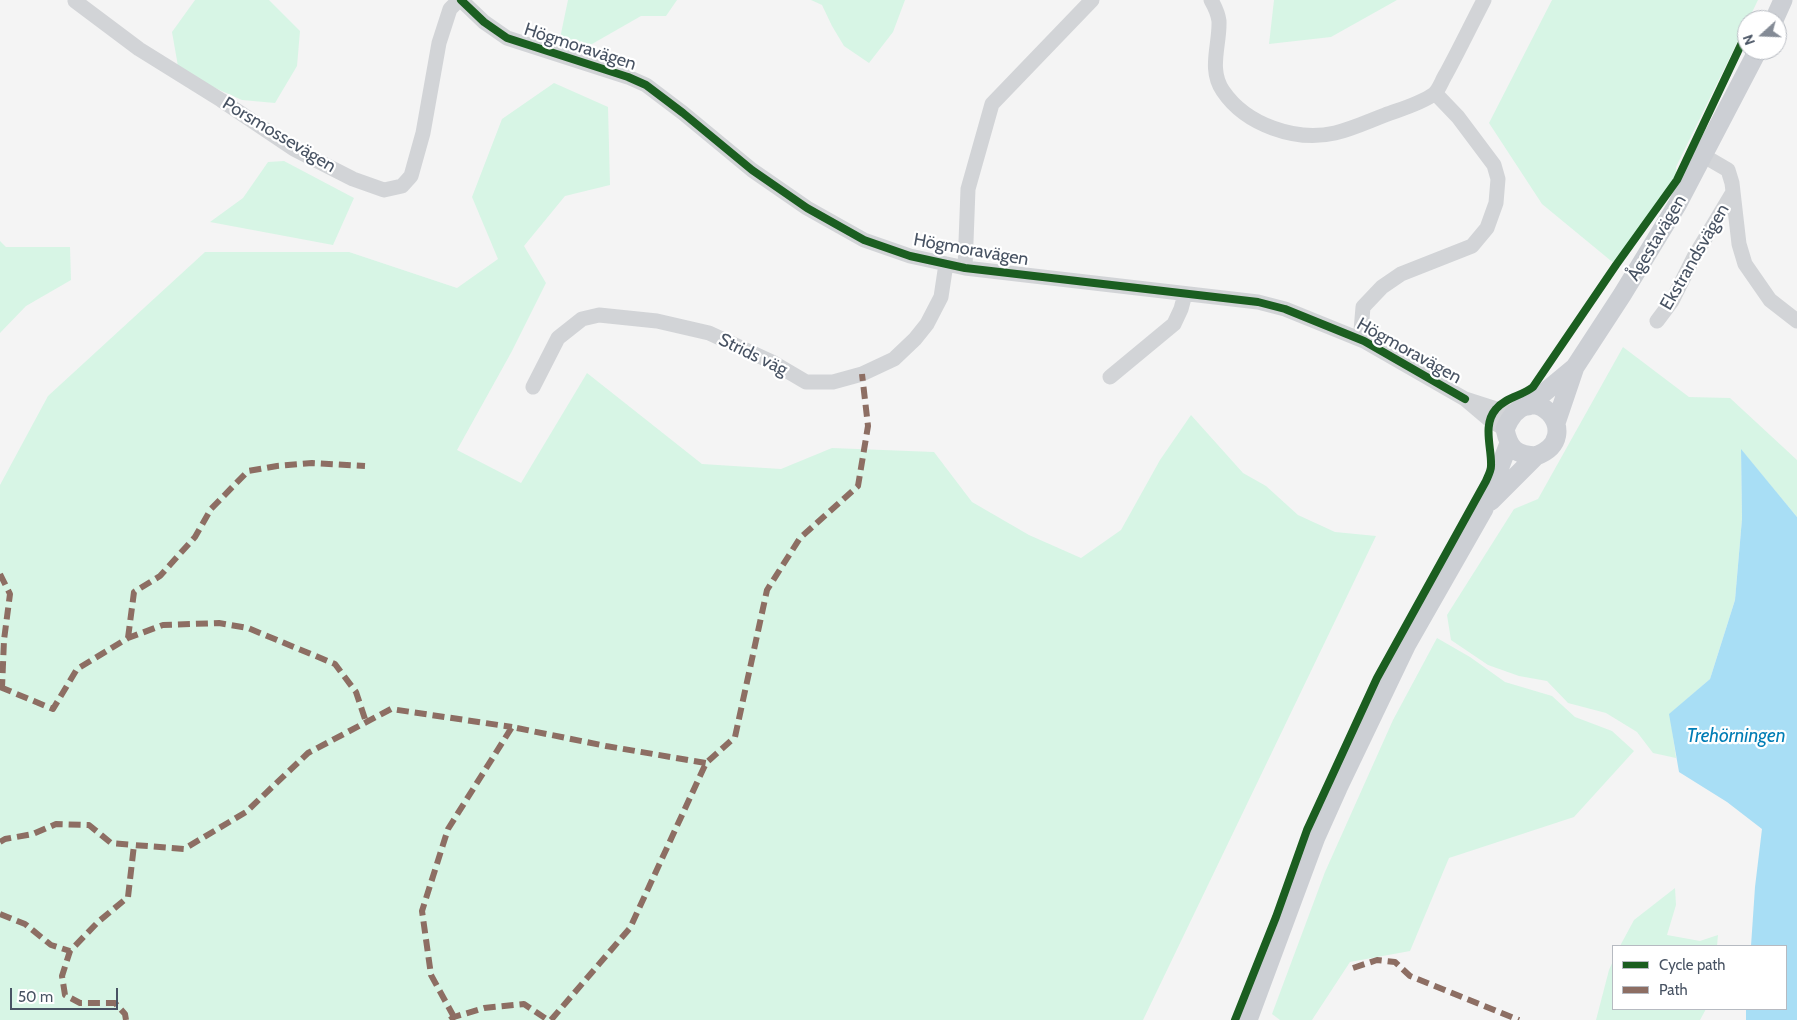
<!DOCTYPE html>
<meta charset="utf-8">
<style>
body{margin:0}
#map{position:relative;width:1797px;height:1020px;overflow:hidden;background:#f4f4f4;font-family:Cabin,sans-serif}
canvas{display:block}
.legend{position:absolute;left:1612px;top:945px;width:175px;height:65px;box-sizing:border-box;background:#fff;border:1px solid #b6bac1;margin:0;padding:6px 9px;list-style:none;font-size:15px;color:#485363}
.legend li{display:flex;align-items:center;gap:10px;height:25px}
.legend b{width:25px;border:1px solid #b6bac1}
.north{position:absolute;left:1737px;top:10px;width:50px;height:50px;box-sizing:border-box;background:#fff;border:1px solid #b6bac1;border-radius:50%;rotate:250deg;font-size:14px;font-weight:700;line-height:20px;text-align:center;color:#485363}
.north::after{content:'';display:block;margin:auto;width:18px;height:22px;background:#848b96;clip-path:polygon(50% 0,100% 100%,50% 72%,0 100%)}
.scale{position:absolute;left:10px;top:988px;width:108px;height:22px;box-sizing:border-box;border:2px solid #485363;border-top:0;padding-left:6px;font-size:15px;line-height:18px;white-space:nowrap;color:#485363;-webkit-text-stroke:4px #fff;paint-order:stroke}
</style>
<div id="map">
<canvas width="1797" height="1020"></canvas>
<ul class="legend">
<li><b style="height:6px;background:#1b5e20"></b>Cycle path</li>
<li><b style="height:6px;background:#8d6e63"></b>Path</li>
</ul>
<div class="north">N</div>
<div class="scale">50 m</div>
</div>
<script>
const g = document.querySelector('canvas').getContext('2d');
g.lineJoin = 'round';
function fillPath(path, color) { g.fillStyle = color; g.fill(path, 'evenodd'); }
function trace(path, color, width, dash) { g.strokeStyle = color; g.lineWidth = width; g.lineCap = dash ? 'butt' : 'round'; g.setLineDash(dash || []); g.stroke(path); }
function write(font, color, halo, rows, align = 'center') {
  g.font = font + ' Cabin,sans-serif'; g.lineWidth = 4.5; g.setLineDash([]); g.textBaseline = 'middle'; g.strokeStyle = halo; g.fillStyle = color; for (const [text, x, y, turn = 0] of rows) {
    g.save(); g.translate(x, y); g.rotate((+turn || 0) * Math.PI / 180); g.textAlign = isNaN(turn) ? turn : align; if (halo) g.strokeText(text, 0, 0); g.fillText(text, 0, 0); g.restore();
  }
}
const green = new Path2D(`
 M 195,0 L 269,0 L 300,31 L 297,66 L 275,103 L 242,100 L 179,72 L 172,32 Z
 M 568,0 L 677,0 L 666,16 L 641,16 L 585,48 L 559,43 Z
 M 811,0 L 905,0 L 893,32 L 869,63 L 844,46 L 832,26 L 822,5 Z
 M 1274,0 L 1397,0 L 1331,37 L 1269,44 Z
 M 1552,0 L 1758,0 L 1676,167 L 1677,180 L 1616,265 L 1542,204 L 1489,123 Z
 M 554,83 L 608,107 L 610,185 L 565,196 L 524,246 L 546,283 L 512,351 L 457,450 L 521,483 L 587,373 L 702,464 L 781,469 L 832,448 L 934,452 L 972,502 L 1029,535 L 1081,558 L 1121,530 L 1160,460 L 1191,415 L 1243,473 L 1266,486 L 1298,515 L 1335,532 L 1376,536 L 1143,1020 L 0,1020 L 0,485 L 48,396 L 205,252 L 349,252 L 457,288 L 498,259 L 472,197 L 502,119 Z
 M 284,161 L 354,198 L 333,245 L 210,222 L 243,198 L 268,162 Z
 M 0,241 L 6,247 L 70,247 L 71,280 L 26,306 L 0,333 Z
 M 1623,347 L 1689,397 L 1730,398 L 1797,460 L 1797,517 L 1741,450 L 1742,519 L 1735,600 L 1710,679 L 1670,714 L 1676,758 L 1653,753 L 1637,732 L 1606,713 L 1568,703 L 1547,681 L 1519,676 L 1488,665 L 1451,640 L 1447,615 L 1514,509 L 1538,499 Z
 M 1437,638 L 1470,657 L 1505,682 L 1552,696 L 1575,717 L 1612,731 L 1634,751 L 1574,817 L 1449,858 L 1410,951 L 1350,962 L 1312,1020 L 1280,1020 L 1272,1014 L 1325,872 L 1393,720 Z
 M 1675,888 L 1676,905 L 1667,935 L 1700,941 L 1718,935 L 1717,946 L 1620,946 L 1634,920 Z
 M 1613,961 L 1613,1009 L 1706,1009 L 1700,1020 L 1596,1020 L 1609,970 Z`);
const water = new Path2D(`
 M 1741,449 L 1797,517 L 1797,1020 L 1746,1020 L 1746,1009 L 1786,1009 L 1786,946 L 1751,946 L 1755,887 L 1762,829 L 1727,802 L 1679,772 L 1669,714 L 1710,679 L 1735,600 L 1742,519 Z`);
const minor = new Path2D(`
 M 461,0 L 484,22 L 507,38 L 628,77 L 646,85 L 683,113 L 752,170 L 807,208 L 864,240 L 910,256 L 965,268 L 1258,302 L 1285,309 L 1364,341 L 1465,399
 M 1211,0 C 1215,7 1218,13 1219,21 C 1220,45 1208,69 1223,91 C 1246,125 1296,142 1335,133 C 1352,129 1369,121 1385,115 C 1401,109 1420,104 1434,94 C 1439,90 1442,80 1446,74 C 1459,50 1471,25 1484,0
 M 75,1 L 139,49 L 221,100 L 294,149 L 353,179 L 384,190 L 402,186 L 411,176 L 423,133 L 439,43 L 450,9 L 459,0
 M 1704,156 L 1728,170 L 1732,183 L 1739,244 L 1745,264 L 1770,300 L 1797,321
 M 965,268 L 968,189 L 992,104 L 1092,0
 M 1657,321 L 1672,301 L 1694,257 L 1733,192
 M 1364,341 L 1361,331 L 1363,307 L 1382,287 L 1401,274 L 1472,246 L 1487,228 L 1496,203 L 1498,179 L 1494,165 L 1458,117 L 1435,93
 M 1110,377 L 1174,324 L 1181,309 L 1185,294
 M 533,387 L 558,338 L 582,319 L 599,315 L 657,321 L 709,333 L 772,362 L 806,382 L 833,382 L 862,374 L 894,359 L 915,339 L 927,324 L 941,297 L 946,264
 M 1505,429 L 1491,421 L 1465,399 L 1496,409 L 1513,413`);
const major = new Path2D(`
 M 1774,20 L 1783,0
 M 1528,406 L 1575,367
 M 1556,423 L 1575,367 L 1622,295 L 1677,205 L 1758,50
 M 1491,501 L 1536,456 C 1588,437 1530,369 1505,429 C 1509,449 1516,455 1536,456
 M 1248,1020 L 1316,837 L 1338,788 L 1407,644 L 1484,509 L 1509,443`);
const quiet = new Path2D(`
 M 0,574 L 10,594 L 4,640 L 2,688
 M 128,638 L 134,592 L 160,576 L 195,537 L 211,509 L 248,471 L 277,466 L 312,463 L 365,466
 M 0,687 L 53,709 L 77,669 L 128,638 L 163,625 L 219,623 L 248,628 L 335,664 L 356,692 L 366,722
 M 0,842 L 5,839 L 33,834 L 56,824 L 89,825 L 111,843 L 134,845
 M 0,914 L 25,924 L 51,945 L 70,951
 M 1353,968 L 1377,960 L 1395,962 L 1410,976 L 1519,1020
 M 454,1017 L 431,975 L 422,911 L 448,829 L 512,727 L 606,746 L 706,763
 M 126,1020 L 125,1014 L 115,1003 L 80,1003 L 65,995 L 62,976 L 70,951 L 98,922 L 128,897 L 134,845 L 184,849 L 246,812 L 308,753 L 391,709 L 512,727
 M 450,1020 L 454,1017 L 484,1008 L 524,1004 L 548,1020
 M 551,1020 L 630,928 L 706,763 L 735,737 L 767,590 L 800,538 L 858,486 L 868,426 L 862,374`);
const cycleway = new Path2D(`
 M 461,0 L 484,22 L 507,38 L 628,77 L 646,85 L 683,113 L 752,170 L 807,208 L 864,240 L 910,256 L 965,268 L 1258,302 L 1285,309 L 1364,341 L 1465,399
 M 1235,1020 L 1276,917 L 1307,830 L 1331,778 L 1377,678 L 1486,481 C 1488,476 1491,471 1491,466 C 1492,448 1482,425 1496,409 C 1506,397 1522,396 1533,387 L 1616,265 L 1677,180 L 1747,32`);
const streetNames = [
 ["Högmoravägen",580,47,18],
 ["Porsmossevägen",279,135,31],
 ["Ågestavägen",1657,238,-59],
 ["Högmoravägen",971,250,10],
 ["Ekstrandsvägen",1695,257,-60],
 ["Högmoravägen",1409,351,29],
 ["Strids väg",753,355,26]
];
const waterNames = [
 ["Trehörningen",1736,736]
];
fillPath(green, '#d7f5e5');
fillPath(water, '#a8def5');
trace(minor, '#d2d4d7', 15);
trace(major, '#cccfd4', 19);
trace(quiet, '#8d6e63', 6, [12, 6]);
trace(cycleway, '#1b5e20', 8);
write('18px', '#485363', '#fff', streetNames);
write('italic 19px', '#017db5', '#fff', waterNames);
</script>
